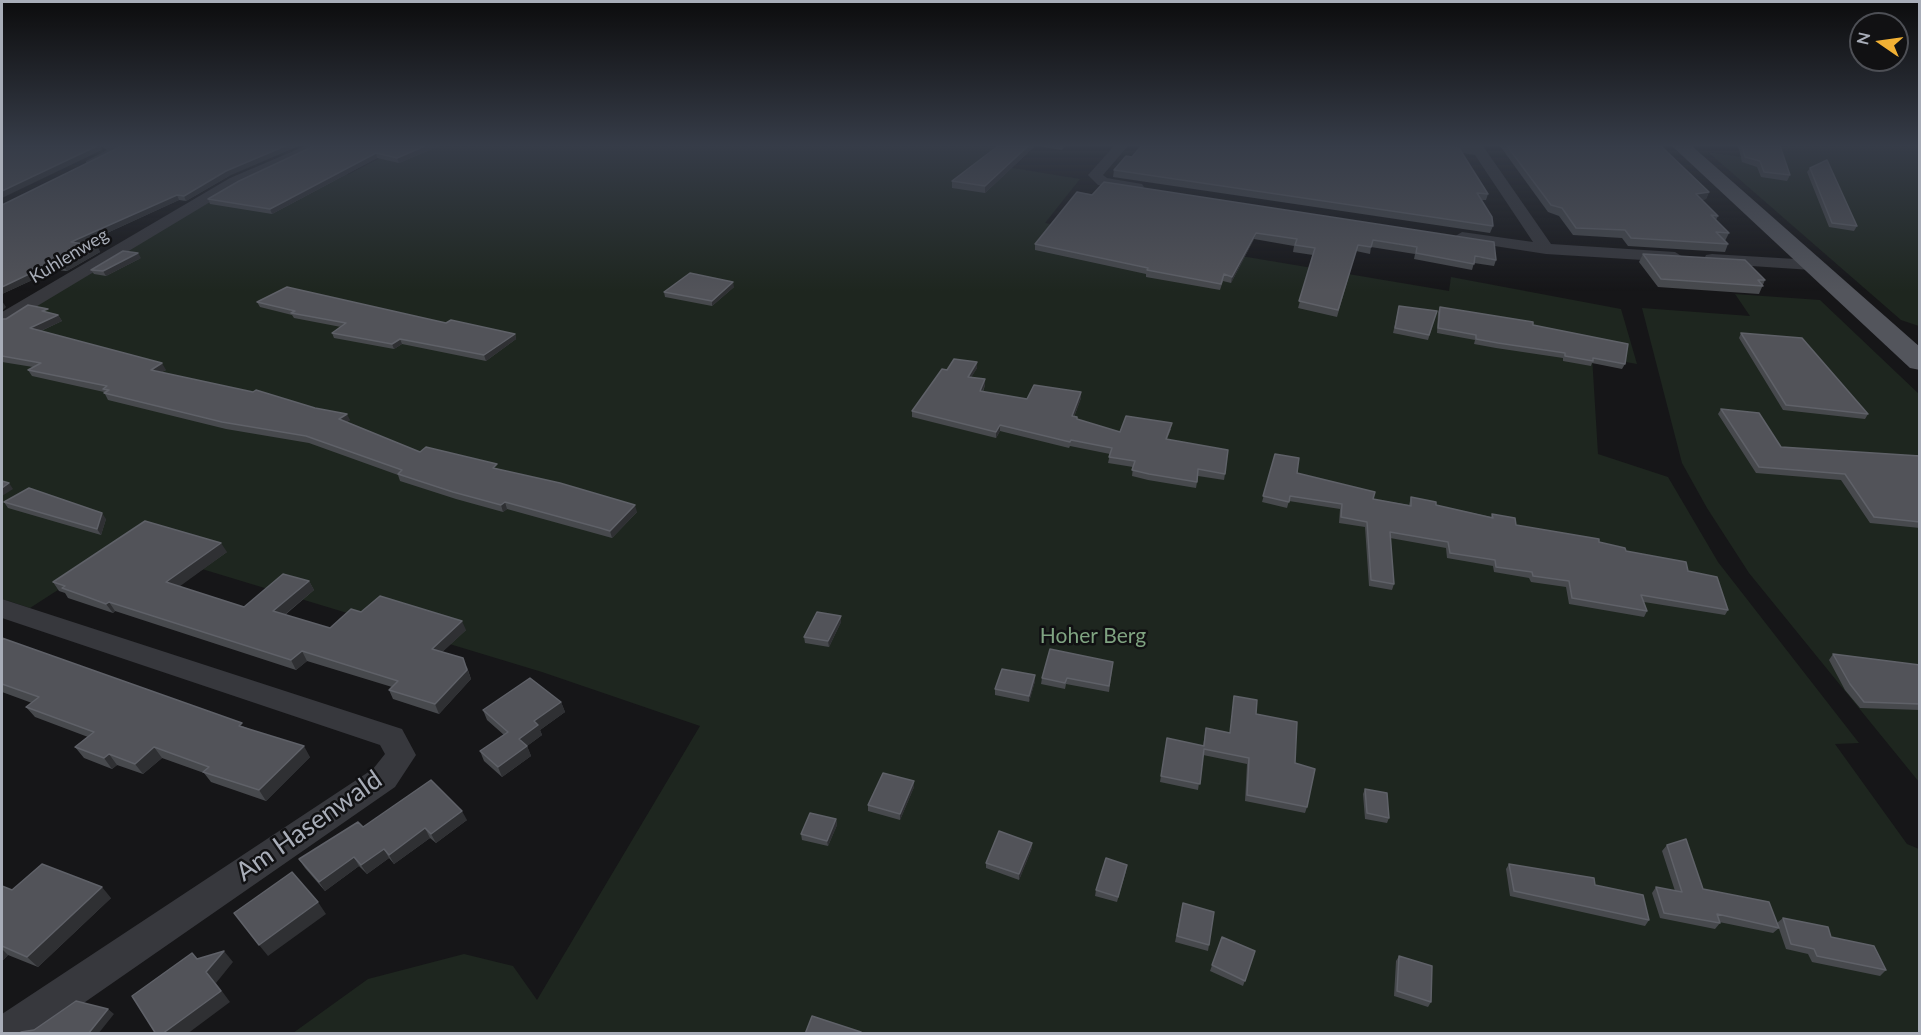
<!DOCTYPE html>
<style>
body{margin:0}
#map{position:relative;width:1921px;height:1035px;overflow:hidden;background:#161618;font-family:Lato,sans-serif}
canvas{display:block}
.frame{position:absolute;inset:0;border:3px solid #a8adb8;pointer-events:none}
.north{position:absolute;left:1849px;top:12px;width:60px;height:60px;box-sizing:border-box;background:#111113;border:2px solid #4d4f55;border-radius:50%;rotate:283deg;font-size:16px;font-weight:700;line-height:24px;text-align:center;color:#a8adb8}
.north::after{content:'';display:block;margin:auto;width:21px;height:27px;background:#f2b134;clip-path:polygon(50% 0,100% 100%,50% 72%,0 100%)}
</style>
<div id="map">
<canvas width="1921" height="1035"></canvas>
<div class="frame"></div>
<div class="north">N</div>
</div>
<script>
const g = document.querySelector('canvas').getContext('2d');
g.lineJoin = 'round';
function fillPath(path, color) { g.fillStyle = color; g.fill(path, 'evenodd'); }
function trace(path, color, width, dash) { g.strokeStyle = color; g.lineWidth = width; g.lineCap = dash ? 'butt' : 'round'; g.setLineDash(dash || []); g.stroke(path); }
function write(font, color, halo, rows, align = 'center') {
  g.font = font + ' Lato,sans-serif'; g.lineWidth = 5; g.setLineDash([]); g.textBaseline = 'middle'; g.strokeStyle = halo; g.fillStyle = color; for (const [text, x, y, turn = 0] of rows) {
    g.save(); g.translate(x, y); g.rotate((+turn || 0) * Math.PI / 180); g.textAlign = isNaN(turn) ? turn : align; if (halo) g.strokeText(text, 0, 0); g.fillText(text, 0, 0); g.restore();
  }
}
const green = new Path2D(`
 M 403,146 L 1021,146 L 1001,166 L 1080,179 L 1045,223 L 1449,291 L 1451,277 L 1621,309 L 1637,364 L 1592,356 L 1598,454 L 1668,477 L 1718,562 L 1859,743 L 1835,744 L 1907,844 L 1919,849 L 1919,1033 L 293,1033 L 368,979 L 464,954 L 513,966 L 537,1000 L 700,726 L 542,672 L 126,546 L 30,608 L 2,599 L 2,326 L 212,198 L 349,174 Z
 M 1739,146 L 1919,146 L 1919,326 L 1901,320 L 1708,152 L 1742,157 Z
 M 1735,294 L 1820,300 L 1919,394 L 1919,782 L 1749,573 L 1707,508 L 1682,463 L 1642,308 L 1750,316 Z`);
const minor = new Path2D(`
 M 101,146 L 120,146 L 125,150 L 96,167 L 86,167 L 86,161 L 107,150 Z
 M 305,146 L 324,146 L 240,184 L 9,323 L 2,324 L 2,312 L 230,178 Z
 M 1114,146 L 1128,146 L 1103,175 L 1107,178 L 1142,184 L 1144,187 L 1142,190 L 1098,185 L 1088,175 Z
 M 1435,146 L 1483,146 L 1551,244 L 1675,252 L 1683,257 L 1675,262 L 1546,254 L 1456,240 L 1454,237 L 1462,232 L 1533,242 L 1475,155 L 1442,150 Z
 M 1712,254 L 1812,260 L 1820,265 L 1812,270 L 1706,263 L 1704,259 L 1706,255 Z
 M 2,599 L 402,729 L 416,755 L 395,787 L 39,1034 L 2,1034 L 2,1014 L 373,769 L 385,754 L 380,745 L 2,618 Z`);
const primary = new Path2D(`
 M 1672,146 L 1692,146 L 1920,347 L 1920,370 L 1910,368 Z`);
const wall = new Path2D(`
 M 314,146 L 439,146 L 399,163 L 377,158 L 272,214 L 210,204 L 208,199 Z
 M 998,146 L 1035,146 L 985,193 L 952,188 L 952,181 Z
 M 1038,146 L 1065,146 L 1062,150 Z
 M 1500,146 L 1661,146 L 1709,192 L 1706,199 L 1702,200 L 1718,216 L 1716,220 L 1729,233 L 1725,241 L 1728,244 L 1725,252 L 1628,246 L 1622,238 L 1573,235 L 1559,216 L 1548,212 Z
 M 1738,146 L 1780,146 L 1790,175 L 1787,181 L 1761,177 L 1757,167 L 1742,162 Z
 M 1810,168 L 1857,226 L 1854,231 L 1829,227 L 1807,172 Z
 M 1114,170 L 1488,194 L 1486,200 L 1482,200 L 1493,226 L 1490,233 L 1113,177 Z
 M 229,176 L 186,201 L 179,200 L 83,244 L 97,246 L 100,252 L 67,271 L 54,270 L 2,294 L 2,205 Z
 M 1077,192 L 1496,260 L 1494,266 L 1474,263 L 1472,270 L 1414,259 L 1415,254 L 1371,247 L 1370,254 L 1356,251 L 1337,317 L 1298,308 L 1313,255 L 1293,252 L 1294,246 L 1254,239 L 1231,283 L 1223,281 L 1220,290 L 1146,277 L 1146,274 L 1035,250 L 1035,244 Z
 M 1643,254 L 1765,280 L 1759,294 L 1658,287 L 1639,262 Z
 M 141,258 L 106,276 L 94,274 L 91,270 Z
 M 734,287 L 712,306 L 665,297 L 664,292 Z
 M 257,302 L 446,323 L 515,334 L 516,339 L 486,361 L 402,344 L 394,349 L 334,338 L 332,333 L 341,327 L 294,318 L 292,315 L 260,307 Z
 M 1440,307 L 1533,325 L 1625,364 L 1622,369 L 1592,363 L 1591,366 L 1563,361 L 1563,358 L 1496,348 L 1474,344 L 1475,340 L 1437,333 L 1438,312 Z
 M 1398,311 L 1437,311 L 1428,340 L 1393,333 Z
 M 50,313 L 58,315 L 62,321 L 41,331 L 166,370 L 162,372 L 350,420 L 347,422 L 420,452 L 499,469 L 637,512 L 612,538 L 507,509 L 503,512 L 456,499 L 400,481 L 398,475 L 309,443 L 226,429 L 108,400 L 104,392 L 32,376 L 28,370 L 33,367 L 2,362 L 2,319 Z
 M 1741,333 L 1868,414 L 1865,419 L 1783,410 L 1739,338 Z
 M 977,362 L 977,368 L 971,377 L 985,379 L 985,385 L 983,392 L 1027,399 L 1081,392 L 1081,398 L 1074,417 L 1077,417 L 1077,420 L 1120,432 L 1171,429 L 1167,439 L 1225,474 L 1224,480 L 1198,476 L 1196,488 L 1148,480 L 1132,476 L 1133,467 L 1108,463 L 1110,454 L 1070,446 L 1069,448 L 1000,431 L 996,438 L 912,417 L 912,411 L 947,370 Z
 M 1721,409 L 1781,447 L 1920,456 L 1920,528 L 1870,523 L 1841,480 L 1756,473 L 1718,414 Z
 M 1275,454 L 1297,473 L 1373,499 L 1409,505 L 1411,497 L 1436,505 L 1491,517 L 1492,514 L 1516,525 L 1599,542 L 1688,571 L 1728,610 L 1725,615 L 1644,602 L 1647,611 L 1644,617 L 1569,604 L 1566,587 L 1531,582 L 1529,578 L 1494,572 L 1493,566 L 1447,558 L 1446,548 L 1390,538 L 1394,584 L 1392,590 L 1369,586 L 1365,527 L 1339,523 L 1340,509 L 1289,501 L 1287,508 L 1262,502 Z
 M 4,502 L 106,519 L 101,535 L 8,508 Z
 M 227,552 L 179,586 L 244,607 L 309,581 L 314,590 L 285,615 L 330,628 L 361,612 L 466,630 L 442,652 L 467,667 L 471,679 L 439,714 L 393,699 L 389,690 L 392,687 L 307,661 L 296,670 L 115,611 L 113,613 L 68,598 L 65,593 L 59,591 L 53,582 Z
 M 841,622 L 829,647 L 805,643 L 804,637 Z
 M 2,638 L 245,727 L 310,757 L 266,801 L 211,782 L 204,773 L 162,758 L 143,774 L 117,765 L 112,769 L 84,758 L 75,747 L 88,737 L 35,717 L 26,707 L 32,703 L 2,692 Z
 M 1833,654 L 1920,665 L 1920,710 L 1860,708 L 1845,690 L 1829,660 Z
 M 1113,662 L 1109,692 L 1066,684 L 1065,689 L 1041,684 L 1042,678 Z
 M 1035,681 L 1029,702 L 995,695 L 995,689 Z
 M 1234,696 L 1256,714 L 1295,763 L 1307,807 L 1305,813 L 1245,801 L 1247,764 L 1203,755 L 1198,790 L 1160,782 L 1167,738 L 1203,746 L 1206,728 L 1230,733 Z
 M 561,702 L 565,712 L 540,730 L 542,735 L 527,746 L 531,756 L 502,777 L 484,761 L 480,751 L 504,735 L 487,720 L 483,710 Z
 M 914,787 L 900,820 L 868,811 L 868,805 Z
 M 1365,789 L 1389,818 L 1387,823 L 1365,819 L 1363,794 Z
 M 836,819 L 837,825 L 828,846 L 802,840 L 801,834 Z
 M 467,820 L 436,843 L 430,838 L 394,864 L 389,858 L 367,874 L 359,866 L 325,891 L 305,868 L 299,859 L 363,827 Z
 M 1667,845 L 1703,889 L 1779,928 L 1773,933 L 1719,922 L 1720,923 L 1715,929 L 1660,918 L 1652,893 L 1656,887 L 1675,891 L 1662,851 Z
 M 1032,848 L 1019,880 L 986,868 L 986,863 Z
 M 1509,864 L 1595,885 L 1649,920 L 1645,926 L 1510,896 L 1506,869 Z
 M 1126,871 L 1117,902 L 1095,896 L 1096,890 Z
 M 2,886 L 12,890 L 111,898 L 38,967 L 8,955 L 2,961 Z
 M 1183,903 L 1209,945 L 1208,951 L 1175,942 Z
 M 1783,918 L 1831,937 L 1886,970 L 1880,976 L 1812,962 L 1808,954 L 1786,949 L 1777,923 Z
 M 1222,937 L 1255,951 L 1243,986 L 1210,971 Z
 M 1399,956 L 1431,1002 L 1428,1007 L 1394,996 L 1396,961 Z`);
const shadedWall = new Path2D(`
 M 97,146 L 101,146 L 102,150 L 2,198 L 2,191 Z
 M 285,146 L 299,146 L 229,176 L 186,201 L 184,196 L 226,171 Z
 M 425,146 L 439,146 L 399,163 L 397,158 Z
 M 1028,146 L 1035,146 L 985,193 L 985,186 Z
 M 376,153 L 377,158 L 272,214 L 270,209 Z
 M 1709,192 L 1706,199 L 1693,201 L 1696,194 Z
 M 177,195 L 179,200 L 74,248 L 71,242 Z
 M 1256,233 L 1254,239 L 1231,283 L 1232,277 Z
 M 97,246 L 100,252 L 67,271 L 63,266 Z
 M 138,253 L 141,258 L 106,276 L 103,271 Z
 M 50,264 L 54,270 L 2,294 L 2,287 Z
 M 733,282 L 734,287 L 712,306 L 712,301 Z
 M 2,301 L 6,307 L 2,311 Z
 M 58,315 L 62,321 L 34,334 L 30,328 Z
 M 515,334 L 516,339 L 486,361 L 484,355 Z
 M 400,339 L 402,344 L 394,349 L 392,344 Z
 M 977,362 L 977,368 L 968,383 L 968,377 Z
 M 162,363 L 166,370 L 154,376 L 151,370 Z
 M 985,379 L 985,385 L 980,397 L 980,391 Z
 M 1081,392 L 1081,398 L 1072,422 L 1072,416 Z
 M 347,414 L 350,420 L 342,426 L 339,419 Z
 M 1000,425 L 1000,431 L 996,438 L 996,432 Z
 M 9,483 L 13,489 L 2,496 L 2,488 Z
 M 505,502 L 507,509 L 503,512 L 501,505 Z
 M 635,505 L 637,512 L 612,538 L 610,531 Z
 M 102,513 L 106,519 L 101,535 L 97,529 Z
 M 221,543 L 227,552 L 172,592 L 166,582 Z
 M 309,581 L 314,590 L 278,620 L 273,611 Z
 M 109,602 L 115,611 L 113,613 L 106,604 Z
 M 841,616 L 841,622 L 829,647 L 828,641 Z
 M 462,621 L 466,630 L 436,658 L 432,649 Z
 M 302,651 L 307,661 L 296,670 L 291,660 Z
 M 463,658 L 471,679 L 439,714 L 435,704 Z
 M 1035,675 L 1035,681 L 1029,702 L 1029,696 Z
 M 561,702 L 565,712 L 540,730 L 542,735 L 527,746 L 531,756 L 502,777 L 498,767 L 534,721 Z
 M 304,746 L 310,757 L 266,801 L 259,790 Z
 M 154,747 L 162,758 L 143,774 L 135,764 Z
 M 109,754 L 117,765 L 112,769 L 104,758 Z
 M 914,781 L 914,787 L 900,820 L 900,814 Z
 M 462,811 L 467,820 L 436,843 L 431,834 Z
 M 836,819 L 837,825 L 828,846 L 827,841 Z
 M 425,828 L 430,838 L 394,864 L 389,855 Z
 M 1032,843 L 1032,848 L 1019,880 L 1019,874 Z
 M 384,849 L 389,858 L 367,874 L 361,865 Z
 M 354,857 L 359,866 L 325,891 L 319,882 Z
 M 102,887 L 111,898 L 38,967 L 27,957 Z
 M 318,902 L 326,914 L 268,956 L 259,945 Z
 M 2,949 L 8,955 L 2,961 Z
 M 224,951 L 233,962 L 216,983 L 230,1002 L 187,1034 L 162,1034 L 206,972 Z
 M 108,1009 L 114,1014 L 98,1034 L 88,1034 Z`);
const building = new Path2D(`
 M 2,146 L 97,146 L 2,191 Z
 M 122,146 L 285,146 L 226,171 L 184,196 L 177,195 L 71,242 L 97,246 L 63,266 L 50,264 L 2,287 L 2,205 Z
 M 314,146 L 425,146 L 397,158 L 376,153 L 270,209 L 208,199 L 239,181 Z
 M 998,146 L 1028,146 L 985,186 L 952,181 Z
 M 1141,146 L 1443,146 L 1459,148 L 1488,194 L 1477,193 L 1492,217 L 1493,226 L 1114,170 L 1126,156 L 1132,157 Z
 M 1507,146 L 1661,146 L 1709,192 L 1696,194 L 1718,216 L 1711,215 L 1729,233 L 1716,232 L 1728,244 L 1631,238 L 1625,230 L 1576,228 L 1562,208 L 1551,205 Z
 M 1742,146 L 1780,146 L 1790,175 L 1764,172 L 1760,161 L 1745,157 Z
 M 1827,160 L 1857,226 L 1832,223 L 1810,168 Z
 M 1104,182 L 1494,242 L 1496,260 L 1475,256 L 1474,264 L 1416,253 L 1417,247 L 1373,240 L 1371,247 L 1358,245 L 1338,310 L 1299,301 L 1315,248 L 1295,245 L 1297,239 L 1256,233 L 1232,277 L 1224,274 L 1221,284 L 1147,270 L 1148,268 L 1035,244 L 1077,192 L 1092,195 Z
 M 123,251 L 138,253 L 103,271 L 91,270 Z
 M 1643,254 L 1745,260 L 1765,280 L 1758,280 L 1763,286 L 1661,279 Z
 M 690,273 L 733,282 L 712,301 L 664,292 Z
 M 287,287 L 446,323 L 451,320 L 515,334 L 484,355 L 400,339 L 392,344 L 332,333 L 346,323 L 291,313 L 295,311 L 257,302 Z
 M 28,305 L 48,309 L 42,311 L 58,315 L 30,328 L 162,363 L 151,370 L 253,392 L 256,390 L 315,408 L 347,414 L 339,419 L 420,452 L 426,447 L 497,464 L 493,468 L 560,483 L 635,505 L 610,531 L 600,528 L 505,502 L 501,505 L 453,492 L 398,474 L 402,470 L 306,436 L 222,422 L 104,393 L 109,390 L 103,389 L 107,386 L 28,370 L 41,363 L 2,356 L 2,319 L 6,319 Z
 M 1399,306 L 1437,311 L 1429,335 L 1395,328 Z
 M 1440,307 L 1533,322 L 1533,325 L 1628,344 L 1625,364 L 1593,358 L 1593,361 L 1565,356 L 1565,353 L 1498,343 L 1476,339 L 1476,335 L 1438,328 Z
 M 1741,333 L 1802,338 L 1868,414 L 1786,405 Z
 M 954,359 L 977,362 L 968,377 L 985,379 L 980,391 L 1027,399 L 1034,385 L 1081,392 L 1072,416 L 1077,417 L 1077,419 L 1120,432 L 1126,416 L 1172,423 L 1166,439 L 1228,450 L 1225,474 L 1198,469 L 1197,482 L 1149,474 L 1132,470 L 1135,461 L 1109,457 L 1112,448 L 1071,440 L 1070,442 L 1000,425 L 996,432 L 912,411 L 942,369 L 947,370 Z
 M 1721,409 L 1759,413 L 1781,447 L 1920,456 L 1920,522 L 1874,517 L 1845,474 L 1759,467 Z
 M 1275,454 L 1299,458 L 1297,473 L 1375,492 L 1373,499 L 1411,506 L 1411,497 L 1436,502 L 1436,505 L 1493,518 L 1492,514 L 1515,518 L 1516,525 L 1599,539 L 1599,542 L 1625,548 L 1626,551 L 1686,562 L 1688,571 L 1717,577 L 1728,610 L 1641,595 L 1647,611 L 1572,598 L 1569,581 L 1533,576 L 1532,572 L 1496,567 L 1495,560 L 1450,553 L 1448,542 L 1390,532 L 1394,584 L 1371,580 L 1367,522 L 1341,517 L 1342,504 L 1290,496 L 1289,502 L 1263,496 Z
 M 2,481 L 9,483 L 2,488 Z
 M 29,488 L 102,513 L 97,529 L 4,502 Z
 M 145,521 L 221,543 L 166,582 L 244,607 L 283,574 L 309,581 L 273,611 L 330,628 L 351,609 L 361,612 L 380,596 L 462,621 L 432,649 L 463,658 L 467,670 L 435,704 L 389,690 L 398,681 L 302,651 L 291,660 L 109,602 L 106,604 L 90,598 L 62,588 L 65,586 L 53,582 Z
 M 817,612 L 841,616 L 828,641 L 804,637 Z
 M 2,638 L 242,723 L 239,726 L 304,746 L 259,790 L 203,772 L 209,767 L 154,747 L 135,764 L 109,754 L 104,758 L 75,747 L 94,732 L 26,707 L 39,697 L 2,684 Z
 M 1050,649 L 1113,662 L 1109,686 L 1067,678 L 1065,683 L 1042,678 Z
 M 1833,654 L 1920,665 L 1920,704 L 1864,702 L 1850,684 Z
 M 1002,669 L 1035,675 L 1029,696 L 995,689 Z
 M 530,678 L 561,702 L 534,721 L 538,725 L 519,739 L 527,746 L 498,767 L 480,751 L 508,732 L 483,710 Z
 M 1234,696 L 1257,700 L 1256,714 L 1297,722 L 1295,763 L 1315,769 L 1307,807 L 1247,795 L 1249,758 L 1204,749 L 1200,784 L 1161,776 L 1167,738 L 1204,746 L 1206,728 L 1230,733 Z
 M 883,773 L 914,781 L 900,814 L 868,805 Z
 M 431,780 L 462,811 L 431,834 L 425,828 L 389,855 L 384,849 L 361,865 L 354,857 L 319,882 L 299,859 L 358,822 L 363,827 Z
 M 1365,789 L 1387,793 L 1389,818 L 1367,813 Z
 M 810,813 L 836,819 L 827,841 L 801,834 Z
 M 999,831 L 1032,843 L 1019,874 L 986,863 Z
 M 1686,839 L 1703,889 L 1769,902 L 1779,928 L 1717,914 L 1720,923 L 1664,913 L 1656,887 L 1682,892 L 1667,845 Z
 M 1106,858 L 1127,865 L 1118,897 L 1096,890 Z
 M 42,864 L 102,887 L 27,957 L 2,946 L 2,886 L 12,890 Z
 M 1509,864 L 1594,878 L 1595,885 L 1643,895 L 1649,920 L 1514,891 Z
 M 292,872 L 318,902 L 259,945 L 234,913 Z
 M 1183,903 L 1214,912 L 1209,945 L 1177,936 Z
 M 1783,918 L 1828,927 L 1831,937 L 1874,946 L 1886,970 L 1817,956 L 1814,949 L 1791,944 Z
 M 1222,937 L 1255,951 L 1245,981 L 1212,965 Z
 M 224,951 L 206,972 L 221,991 L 162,1034 L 156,1034 L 132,996 L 192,953 L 197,959 Z
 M 1399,956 L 1432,966 L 1431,1002 L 1397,991 Z
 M 76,1001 L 108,1009 L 88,1034 L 26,1034 L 21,1032 L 34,1030 Z
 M 812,1016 L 861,1032 L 860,1034 L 805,1034 Z`);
const farStreetnames = [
 ["Kuhlenweg",69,256,-31]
];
const parkNames = [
 ["Hoher Berg",1093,636]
];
const nearStreetnames = [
 ["Am Hasenwald",309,826,-35]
];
fillPath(green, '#1e261f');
fillPath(minor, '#37383d');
fillPath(primary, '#53555c');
fillPath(wall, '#47494d');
fillPath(shadedWall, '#2f3033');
fillPath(building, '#525359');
trace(building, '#5f6168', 1.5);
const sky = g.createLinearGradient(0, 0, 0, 291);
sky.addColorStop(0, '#0c0c0d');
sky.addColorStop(0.5, '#363c48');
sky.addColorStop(1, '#363c4800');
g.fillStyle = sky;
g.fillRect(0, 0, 1921, 291);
write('18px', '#a8adb8', '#111113', farStreetnames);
write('21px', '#7fa381', '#111113', parkNames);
write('26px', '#a8adb8', '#111113', nearStreetnames);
</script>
